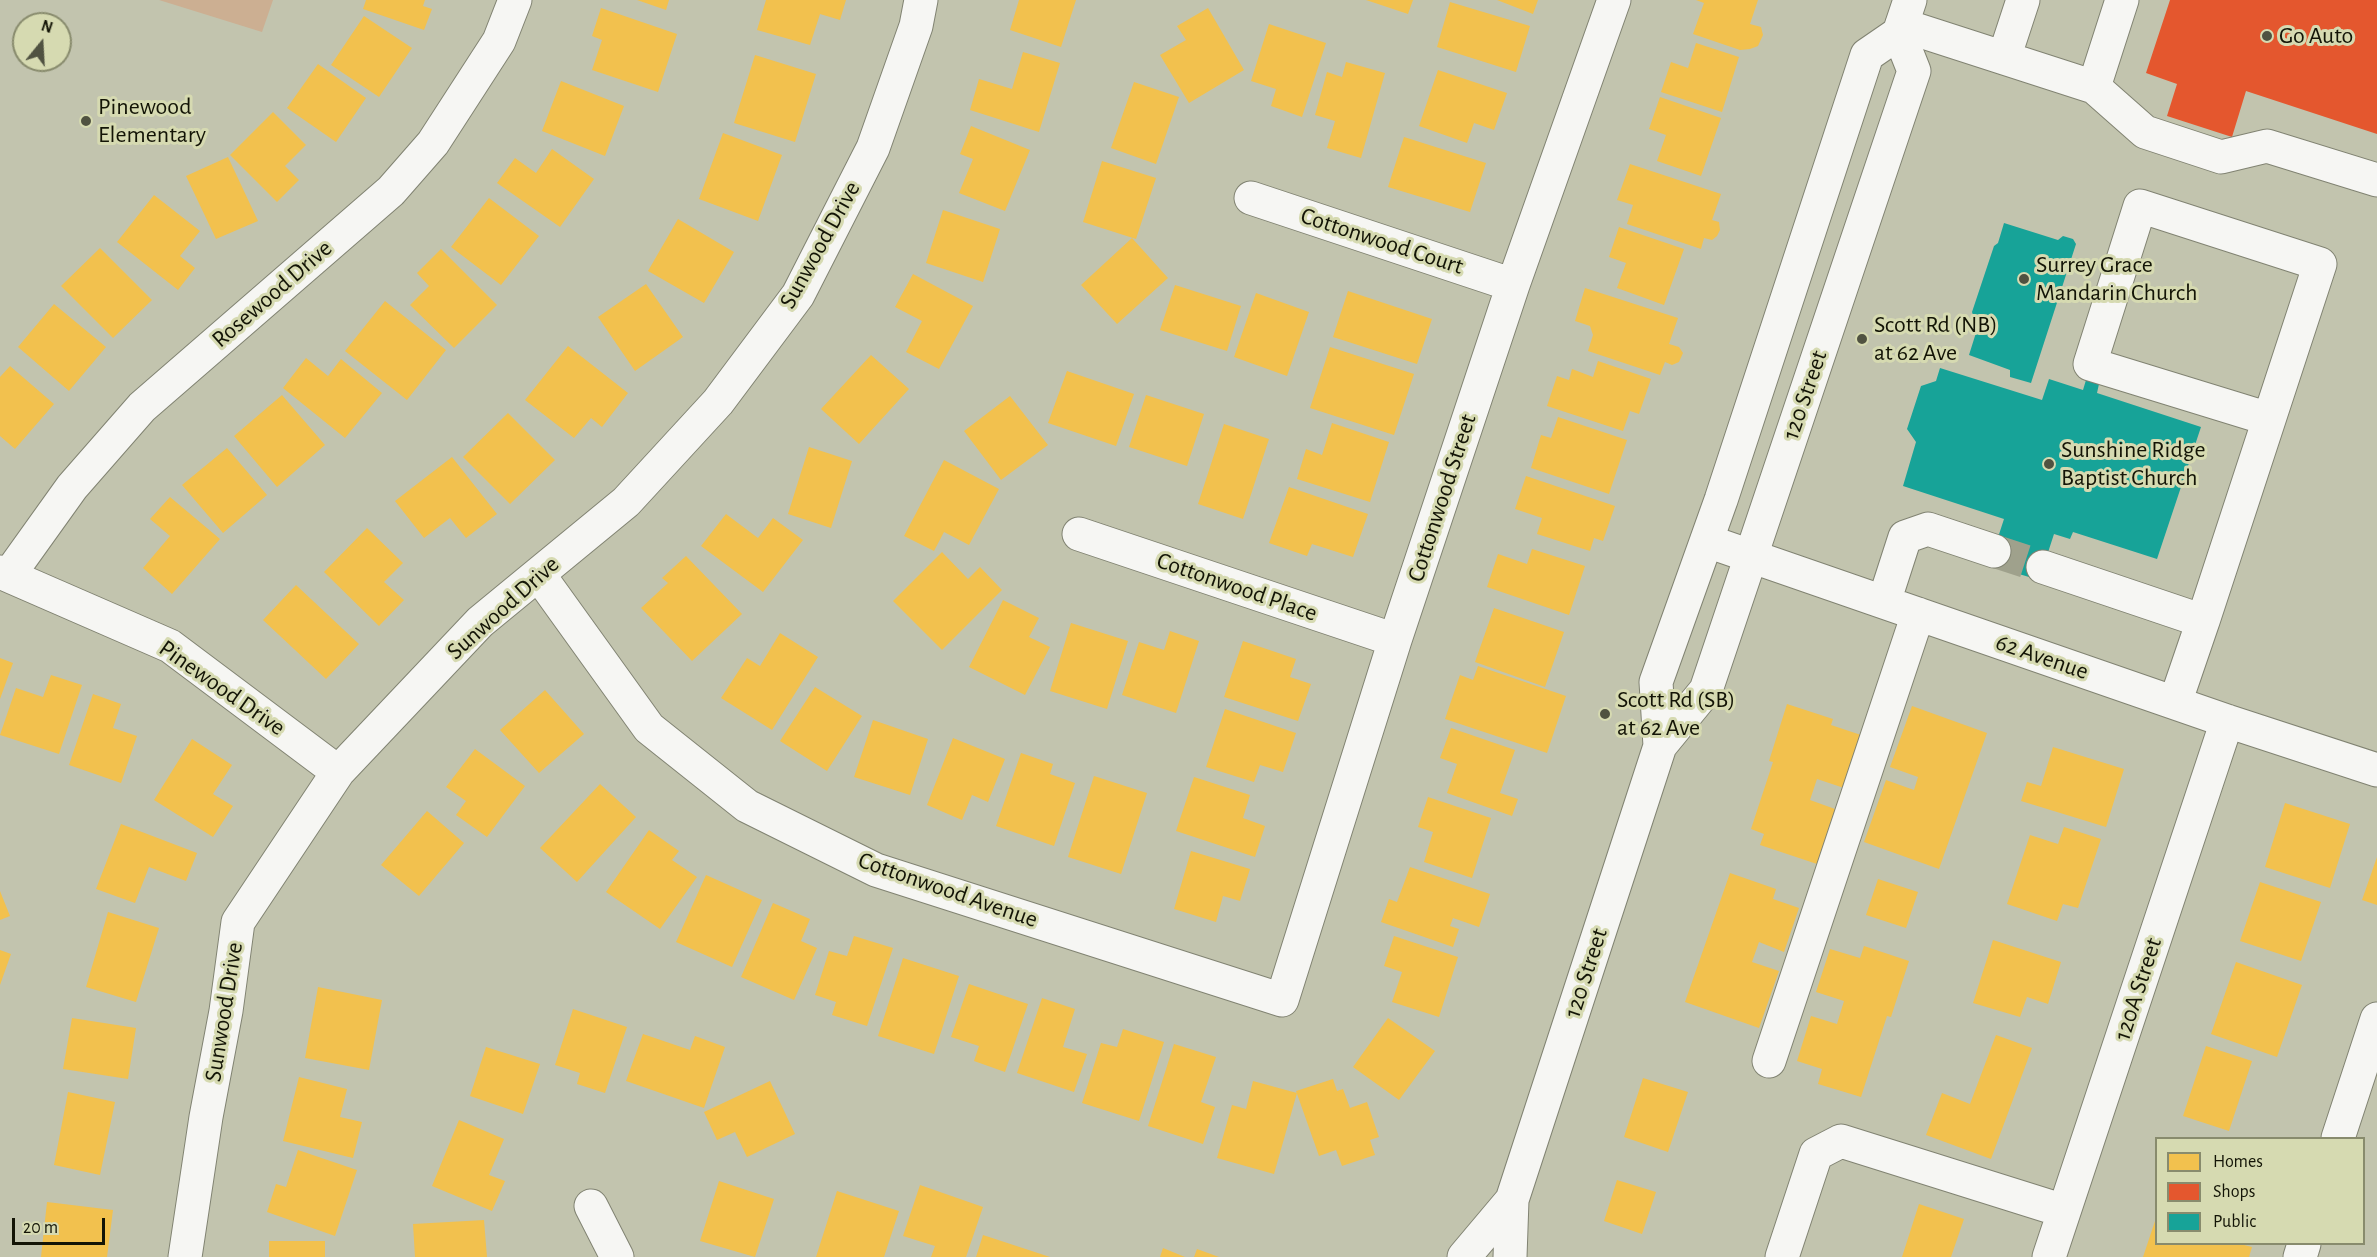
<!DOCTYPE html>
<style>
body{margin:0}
#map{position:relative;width:2377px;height:1257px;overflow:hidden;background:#c2c4ae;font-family:"Alegreya Sans",sans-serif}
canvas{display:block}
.legend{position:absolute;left:2155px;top:1137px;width:210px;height:108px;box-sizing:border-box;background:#d6dab1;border:2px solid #888b6d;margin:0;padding:8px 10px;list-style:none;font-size:18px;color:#131406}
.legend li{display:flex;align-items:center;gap:12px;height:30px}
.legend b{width:30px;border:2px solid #888b6d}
.north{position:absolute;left:12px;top:12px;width:60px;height:60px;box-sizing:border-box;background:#d6dab1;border:2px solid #888b6d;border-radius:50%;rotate:18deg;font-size:16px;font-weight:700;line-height:24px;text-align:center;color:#131406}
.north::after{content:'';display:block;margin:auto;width:21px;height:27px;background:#505241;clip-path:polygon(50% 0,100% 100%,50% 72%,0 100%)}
.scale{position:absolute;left:12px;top:1218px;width:93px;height:27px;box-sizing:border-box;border:3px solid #131406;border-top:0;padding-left:8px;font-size:18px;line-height:21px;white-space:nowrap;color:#131406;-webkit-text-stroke:4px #d6dab1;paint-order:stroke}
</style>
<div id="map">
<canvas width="2377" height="1257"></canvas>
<ul class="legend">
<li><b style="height:16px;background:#f2c14e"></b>Homes</li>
<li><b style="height:16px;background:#e4572e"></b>Shops</li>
<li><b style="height:16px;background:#17a398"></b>Public</li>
</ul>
<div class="north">N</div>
<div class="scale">20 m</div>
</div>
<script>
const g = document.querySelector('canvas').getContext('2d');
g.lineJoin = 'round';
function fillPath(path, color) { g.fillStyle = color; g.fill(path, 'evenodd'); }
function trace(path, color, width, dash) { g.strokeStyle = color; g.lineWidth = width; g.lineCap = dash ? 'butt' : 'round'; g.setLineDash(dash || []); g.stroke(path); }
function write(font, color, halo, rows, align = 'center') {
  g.font = font + ' "Alegreya Sans",sans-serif'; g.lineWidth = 6; g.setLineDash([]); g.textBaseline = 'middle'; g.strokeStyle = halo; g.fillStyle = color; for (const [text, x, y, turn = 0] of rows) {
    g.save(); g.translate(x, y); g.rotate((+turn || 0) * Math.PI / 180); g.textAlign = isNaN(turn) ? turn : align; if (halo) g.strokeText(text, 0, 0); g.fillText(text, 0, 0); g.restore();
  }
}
const green = new Path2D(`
 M 159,0 L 273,0 L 262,32 Z`);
const homes = new Path2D(`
 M 366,0 L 425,0 L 423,6 L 432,9 L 424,30 L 363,9 Z
 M 637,0 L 669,0 L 666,10 Z
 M 766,0 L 846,0 L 840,20 L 820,14 L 810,45 L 757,30 Z
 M 1019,0 L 1076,0 L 1061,47 L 1010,30 Z
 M 1366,0 L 1413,0 L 1408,14 Z
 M 1497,0 L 1538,0 L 1533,14 Z
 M 1696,0 L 1758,0 L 1750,24 L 1761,27 L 1763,35 L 1758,46 L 1750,49 L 1740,50 L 1693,34 L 1704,3 Z
 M 1450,2 L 1530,26 L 1516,72 L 1437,47 Z
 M 601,8 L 677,34 L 658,92 L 592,70 L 602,40 L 592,36 Z
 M 1208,8 L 1244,70 L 1189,103 L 1160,55 L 1186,40 L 1177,26 Z
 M 364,16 L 412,48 L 379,97 L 331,65 Z
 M 1269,24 L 1326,43 L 1302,117 L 1271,106 L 1276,89 L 1251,81 Z
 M 1696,43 L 1739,57 L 1722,112 L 1661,92 L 1671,62 L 1688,68 Z
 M 1023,52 L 1060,63 L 1039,132 L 970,110 L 979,79 L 1012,89 Z
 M 755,55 L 816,74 L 795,142 L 734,123 Z
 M 1346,62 L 1385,73 L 1361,158 L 1327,148 L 1335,121 L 1315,115 L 1327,72 L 1342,77 Z
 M 318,64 L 366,98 L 336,142 L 287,108 Z
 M 1438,70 L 1507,93 L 1494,130 L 1474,123 L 1467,143 L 1419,126 Z
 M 561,81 L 624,106 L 605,156 L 542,131 Z
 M 1134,82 L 1179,97 L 1156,164 L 1111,148 Z
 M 1660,97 L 1721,118 L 1701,176 L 1657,161 L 1666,135 L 1649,129 Z
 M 273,112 L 306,145 L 285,166 L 299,180 L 277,202 L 230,155 Z
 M 971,126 L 1030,150 L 1005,211 L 959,193 L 973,159 L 960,154 Z
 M 723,133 L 782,155 L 758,221 L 699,199 Z
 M 1404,137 L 1486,163 L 1470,212 L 1388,187 Z
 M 552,149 L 594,179 L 560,227 L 497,183 L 515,158 L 536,173 Z
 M 228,157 L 258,221 L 216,239 L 186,176 Z
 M 1102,161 L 1156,178 L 1136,239 L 1083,222 Z
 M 1630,164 L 1721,194 L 1712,220 L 1719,222 L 1720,230 L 1717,236 L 1712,240 L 1704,238 L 1701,249 L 1627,224 L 1633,205 L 1617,200 Z
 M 154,195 L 200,231 L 180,256 L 195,268 L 178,290 L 117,242 Z
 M 489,198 L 539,236 L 501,285 L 451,247 Z
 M 943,210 L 1000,229 L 983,282 L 926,263 Z
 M 678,219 L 734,252 L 704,303 L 648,271 Z
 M 1619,227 L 1684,249 L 1664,305 L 1617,288 L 1626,263 L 1609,257 Z
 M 1132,238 L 1168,278 L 1117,324 L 1081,285 Z
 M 100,248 L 152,300 L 113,338 L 61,286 Z
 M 441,249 L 497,305 L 454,348 L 410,305 L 429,286 L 417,273 Z
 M 913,274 L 973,306 L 939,369 L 906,352 L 922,321 L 895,307 Z
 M 646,284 L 683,337 L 635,371 L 598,317 Z
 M 1175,285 L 1241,306 L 1227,351 L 1160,330 Z
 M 1585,288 L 1678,318 L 1669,344 L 1679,347 L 1683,353 L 1679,362 L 1672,365 L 1665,362 L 1660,375 L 1588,351 L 1593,335 L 1590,326 L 1575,321 Z
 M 1348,291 L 1432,319 L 1417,364 L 1333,337 Z
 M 1256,293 L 1309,312 L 1287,376 L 1234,357 Z
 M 385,301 L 446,350 L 407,400 L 345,351 Z
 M 54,304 L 106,347 L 69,391 L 18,347 Z
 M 568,346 L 628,393 L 602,427 L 591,418 L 574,438 L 525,400 Z
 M 1330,347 L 1414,374 L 1394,435 L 1310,408 Z
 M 871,355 L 909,389 L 859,444 L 821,409 Z
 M 306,358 L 328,376 L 341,359 L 382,393 L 345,438 L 283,388 Z
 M 1598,361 L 1651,379 L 1639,414 L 1630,411 L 1623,431 L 1547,406 L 1557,376 L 1569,380 L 1572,369 L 1593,377 Z
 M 10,366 L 54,404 L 15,449 L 0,436 L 0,377 Z
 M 1067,371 L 1134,394 L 1116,446 L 1048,423 Z
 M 282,395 L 325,445 L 277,487 L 234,436 Z
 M 1146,395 L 1204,414 L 1187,466 L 1129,447 Z
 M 1010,396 L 1048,445 L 1001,480 L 964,431 Z
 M 508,413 L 555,460 L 510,504 L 463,457 Z
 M 1558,417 L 1627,440 L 1609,494 L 1531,468 L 1541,435 L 1551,438 Z
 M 1332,423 L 1389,442 L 1370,502 L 1297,479 L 1306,449 L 1322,455 Z
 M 1224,424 L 1269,439 L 1243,519 L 1198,504 Z
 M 809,447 L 852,461 L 831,528 L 788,514 Z
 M 227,448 L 267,495 L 223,533 L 182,485 Z
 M 452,457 L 497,514 L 466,538 L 450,518 L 424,538 L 395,501 Z
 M 944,460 L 999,489 L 969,545 L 944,532 L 934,551 L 904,536 Z
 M 1526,476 L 1615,506 L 1603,541 L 1594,538 L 1590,551 L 1537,534 L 1542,518 L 1515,509 Z
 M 1289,487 L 1368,514 L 1353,557 L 1312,544 L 1307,556 L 1269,543 Z
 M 170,497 L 220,539 L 172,594 L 143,568 L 170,536 L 150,519 Z
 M 726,514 L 758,538 L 773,518 L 803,540 L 763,592 L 701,546 Z
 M 367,528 L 403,563 L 384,582 L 404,600 L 379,626 L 324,572 Z
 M 1532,549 L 1585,566 L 1569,615 L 1487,587 L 1498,554 L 1527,564 Z
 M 942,552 L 968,579 L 980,567 L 1002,590 L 942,650 L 893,601 Z
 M 686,556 L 742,614 L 692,661 L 641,608 L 668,583 L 662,578 Z
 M 296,585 L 359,644 L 326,679 L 263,620 Z
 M 1003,600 L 1039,618 L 1029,637 L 1050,647 L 1025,695 L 969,667 Z
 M 1494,608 L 1564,632 L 1545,687 L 1475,662 Z
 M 1071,623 L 1128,641 L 1107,709 L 1050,691 Z
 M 1170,631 L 1199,641 L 1176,713 L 1122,695 L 1139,642 L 1164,650 Z
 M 780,633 L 818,657 L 772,730 L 721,698 L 747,658 L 760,666 Z
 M 1243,641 L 1296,659 L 1290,677 L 1311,684 L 1298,721 L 1224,697 Z
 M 0,658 L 13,663 L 0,699 Z
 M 1478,666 L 1566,696 L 1547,753 L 1445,719 L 1460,675 L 1473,680 Z
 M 51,675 L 82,685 L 59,754 L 0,735 L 16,688 L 43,697 Z
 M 815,687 L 862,716 L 827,771 L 780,741 Z
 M 545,690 L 584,734 L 539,773 L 500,730 Z
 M 93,694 L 121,704 L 113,728 L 137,736 L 121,783 L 69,765 Z
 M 1787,704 L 1833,719 L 1831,725 L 1861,735 L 1844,788 L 1817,779 L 1810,800 L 1835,809 L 1817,864 L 1760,845 L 1764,834 L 1751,829 L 1773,762 L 1769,761 Z
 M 1912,706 L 1987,733 L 1939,869 L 1864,842 L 1886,780 L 1914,790 L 1918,777 L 1890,767 Z
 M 1225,709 L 1296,733 L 1283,772 L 1260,765 L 1254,782 L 1206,767 Z
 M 873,720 L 928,739 L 910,795 L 854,777 Z
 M 1451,728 L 1515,750 L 1500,793 L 1518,799 L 1512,816 L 1447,793 L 1457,764 L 1440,758 Z
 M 953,738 L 1005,759 L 988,802 L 972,795 L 962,820 L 927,805 Z
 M 192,739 L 232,765 L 213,794 L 233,806 L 213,837 L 154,800 Z
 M 2053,747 L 2124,769 L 2106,827 L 2021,801 L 2027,782 L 2041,786 Z
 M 475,749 L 525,786 L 487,837 L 456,815 L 466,801 L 446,787 Z
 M 1021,753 L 1053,764 L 1050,774 L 1075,783 L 1054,846 L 996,826 Z
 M 1094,776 L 1147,793 L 1121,874 L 1068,857 Z
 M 1194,777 L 1250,795 L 1243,818 L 1265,826 L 1255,857 L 1176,831 Z
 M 600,784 L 636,817 L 577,882 L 540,848 Z
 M 1428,797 L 1491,818 L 1472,878 L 1424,862 L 1433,832 L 1418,827 Z
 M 2285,803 L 2350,824 L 2330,888 L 2265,867 Z
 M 427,811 L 464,843 L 419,896 L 381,865 Z
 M 121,824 L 197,853 L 186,881 L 149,867 L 135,903 L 96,889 Z
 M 2064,827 L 2101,839 L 2078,908 L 2063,904 L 2057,921 L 2007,904 L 2030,835 L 2058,844 Z
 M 649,830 L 679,851 L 672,860 L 697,877 L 660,929 L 606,892 Z
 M 1191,851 L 1250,869 L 1240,901 L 1223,896 L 1216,922 L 1174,909 Z
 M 2377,857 L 2377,905 L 2362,900 Z
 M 1410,867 L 1490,894 L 1479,927 L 1453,918 L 1450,926 L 1459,929 L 1453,947 L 1381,922 L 1389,899 L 1397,902 Z
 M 1730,873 L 1776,889 L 1773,899 L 1799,908 L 1784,952 L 1759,942 L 1752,962 L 1779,971 L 1759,1028 L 1685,1002 Z
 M 706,875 L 762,900 L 732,967 L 676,942 Z
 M 1878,879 L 1918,892 L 1906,928 L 1866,915 Z
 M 2260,882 L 2321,902 L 2301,961 L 2240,941 Z
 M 0,891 L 10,916 L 0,920 Z
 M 773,903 L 810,919 L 801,941 L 817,948 L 794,1000 L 741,977 Z
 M 108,912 L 159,928 L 136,1002 L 86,987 Z
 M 854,936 L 893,948 L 867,1026 L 832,1015 L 836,1002 L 815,995 L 829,951 L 847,956 Z
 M 1394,936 L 1458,957 L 1439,1017 L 1392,1002 L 1402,972 L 1384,966 Z
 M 1993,940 L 2061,962 L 2048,1004 L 2027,997 L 2020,1017 L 1973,1003 Z
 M 1864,946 L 1909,961 L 1891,1017 L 1887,1016 L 1861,1097 L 1818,1084 L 1822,1069 L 1797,1061 L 1811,1016 L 1837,1024 L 1844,1001 L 1816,992 L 1830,949 L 1860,958 Z
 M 0,950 L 11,954 L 0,985 Z
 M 903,958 L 959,976 L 934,1054 L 878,1036 Z
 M 2236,962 L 2302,985 L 2277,1057 L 2211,1034 Z
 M 969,984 L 1028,1004 L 1005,1072 L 974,1061 L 979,1046 L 951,1037 Z
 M 318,987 L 382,1000 L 369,1070 L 305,1058 Z
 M 1042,998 L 1075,1009 L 1063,1047 L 1087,1054 L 1074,1092 L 1017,1073 Z
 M 573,1009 L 627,1027 L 605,1093 L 577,1084 L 580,1073 L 555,1065 Z
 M 72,1018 L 136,1028 L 128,1079 L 63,1069 Z
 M 1388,1018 L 1435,1051 L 1399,1100 L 1353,1067 Z
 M 1123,1029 L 1164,1042 L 1139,1121 L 1082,1103 L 1101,1043 L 1117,1047 Z
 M 643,1034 L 690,1050 L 695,1036 L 725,1047 L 704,1108 L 626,1081 Z
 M 1996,1035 L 2032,1048 L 1991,1159 L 1926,1135 L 1942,1093 L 1970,1104 Z
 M 1174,1044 L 1216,1057 L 1201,1102 L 1215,1107 L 1203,1144 L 1148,1126 Z
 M 2206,1046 L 2252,1061 L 2229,1131 L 2183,1116 Z
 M 486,1047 L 540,1064 L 523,1114 L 470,1096 Z
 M 299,1077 L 347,1089 L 340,1117 L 362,1122 L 353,1158 L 283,1141 Z
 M 1643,1078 L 1688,1092 L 1668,1152 L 1624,1137 Z
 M 1333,1079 L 1337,1091 L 1343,1089 L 1350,1108 L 1367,1102 L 1379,1137 L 1370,1140 L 1375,1155 L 1342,1166 L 1336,1150 L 1319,1156 L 1296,1091 Z
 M 770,1081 L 795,1134 L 747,1157 L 735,1132 L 717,1140 L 704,1112 Z
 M 1253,1081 L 1297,1093 L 1274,1174 L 1217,1158 L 1232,1105 L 1246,1109 Z
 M 68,1092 L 115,1102 L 100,1175 L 54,1165 Z
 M 459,1120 L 504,1139 L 489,1175 L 505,1181 L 492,1211 L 432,1186 Z
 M 298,1150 L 357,1170 L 335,1236 L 267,1212 L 276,1184 L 286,1187 Z
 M 1617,1180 L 1656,1192 L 1642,1234 L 1604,1221 Z
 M 719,1181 L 774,1199 L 755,1257 L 700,1241 Z
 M 920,1185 L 983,1207 L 966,1257 L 931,1257 L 935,1246 L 903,1236 Z
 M 837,1191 L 899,1211 L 884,1257 L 816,1257 Z
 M 47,1202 L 113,1210 L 107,1257 L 41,1257 Z
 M 1919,1204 L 1964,1219 L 1951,1257 L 1902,1257 Z
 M 2156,1218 L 2156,1244 L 2240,1244 L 2252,1247 L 2249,1257 L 2143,1257 Z
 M 484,1220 L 487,1257 L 415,1257 L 413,1224 Z
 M 983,1235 L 1050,1257 L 976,1257 Z
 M 269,1241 L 325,1241 L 325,1257 L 269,1257 Z
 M 1163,1248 L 1185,1257 L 1160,1257 Z
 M 1197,1249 L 1219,1257 L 1194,1257 Z`);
const shops = new Path2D(`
 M 2170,0 L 2377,0 L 2377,134 L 2246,91 L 2232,137 L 2167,116 L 2177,84 L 2146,73 Z`);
const public = new Path2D(`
 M 2004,223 L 2058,240 L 2063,236 L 2073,239 L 2076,244 L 2031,383 L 2010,377 L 2010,370 L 1969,355 L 1980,320 L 1974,318 L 1972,312 L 1994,246 L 1998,243 Z
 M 1940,368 L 2042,400 L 2049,379 L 2083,390 L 2086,380 L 2099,384 L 2097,393 L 2201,427 L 2157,559 L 2073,532 L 2070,539 L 2054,534 L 2039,580 L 1989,565 L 2004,519 L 1903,486 L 1916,442 L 1907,429 L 1921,386 L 1936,381 Z`);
const minorTunnel = new Path2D(`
 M 1994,551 L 2043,567`);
const minor = new Path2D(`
 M 1902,25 L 2094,87 L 2145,132 L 2221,157 L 2267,146 L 2377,180
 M 2004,58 L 2023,0
 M 2094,87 L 2122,0
 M 1251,198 L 1513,285
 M 1079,534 L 1395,640
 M 1707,541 L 2227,721 L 2377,770
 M 2043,567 L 2203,621 L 2175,703
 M 0,572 L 170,646 L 338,772
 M 9,575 L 72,487 L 142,407 L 391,191 L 433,143 L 499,41 L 515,0
 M 539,575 L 649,728 L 747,806 L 876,870 L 1282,1000 L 1395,640 L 1513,285 L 1614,0
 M 1884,602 L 1905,537 L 1928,529 L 1994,551
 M 2203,621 C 2242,502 2281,383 2320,264 L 2140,206 L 2090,364 L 2269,419
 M 1769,1061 L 1918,614
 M 2338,1138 L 2377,1019
 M 591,1206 L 617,1257
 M 185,1257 L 206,1117 L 226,1011 L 238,922 L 338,772 L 480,622 L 626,502 L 718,402 L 798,295 L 873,148 L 916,26 L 921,0
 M 1782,1257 L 1816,1154 L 1841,1141 L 2064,1211
 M 2049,1257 L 2227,721
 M 2300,1257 L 2304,1244`);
const major = new Path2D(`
 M 1660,746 L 1656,682 L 1721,500 L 1867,55 L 1899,33 L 1910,0
 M 1464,1257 L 1512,1200
 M 1510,1257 L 1512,1200 L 1660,746 L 1706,690 L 1914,71 L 1899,33`);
const markers = [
 [2267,36,6,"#505241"],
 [86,121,6,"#505241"],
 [2024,279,6,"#505241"],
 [1862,339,6,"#505241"],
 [2049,464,6,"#505241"],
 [1605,714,6,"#505241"]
];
const poiNames = [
 ["Go Auto",2279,36],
 ["Pinewood",98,107],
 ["Elementary",98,135],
 ["Surrey Grace",2036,265],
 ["Mandarin Church",2036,293],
 ["Scott Rd (NB)",1874,325],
 ["at 62 Ave",1874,353],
 ["Sunshine Ridge",2061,450],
 ["Baptist Church",2061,478],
 ["Scott Rd (SB)",1617,700],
 ["at 62 Ave",1617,728]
];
const streetNames = [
 ["Cottonwood Court",1382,241,18],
 ["Sunwood Drive",820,245,-61],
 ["Rosewood Drive",272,294,-41],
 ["120 Street",1805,395,-71],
 ["Cottonwood Street",1442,498,-72],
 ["Cottonwood Place",1237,587,19],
 ["Sunwood Drive",503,608,-42],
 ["62 Avenue",2042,657,19],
 ["Pinewood Drive",222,688,35],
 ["Cottonwood Avenue",948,890,19],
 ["120 Street",1586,973,-72],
 ["120A Street",2138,989,-72],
 ["Sunwood Drive",224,1012,-81]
];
fillPath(green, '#ccaf92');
fillPath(homes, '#f2c14e');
fillPath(shops, '#e4572e');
fillPath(public, '#17a398');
trace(minorTunnel, '#9fa18c', 33, [33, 16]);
trace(minor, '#818372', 35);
trace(major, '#818372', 35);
trace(minor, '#f6f6f3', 33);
trace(major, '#f6f6f3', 33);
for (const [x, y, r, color] of markers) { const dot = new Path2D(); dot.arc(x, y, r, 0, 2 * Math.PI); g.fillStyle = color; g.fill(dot); trace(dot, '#d6dab1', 2); }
write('24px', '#131406', '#d6dab1', poiNames, 'left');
write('24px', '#131406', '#d6dab1', streetNames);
</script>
